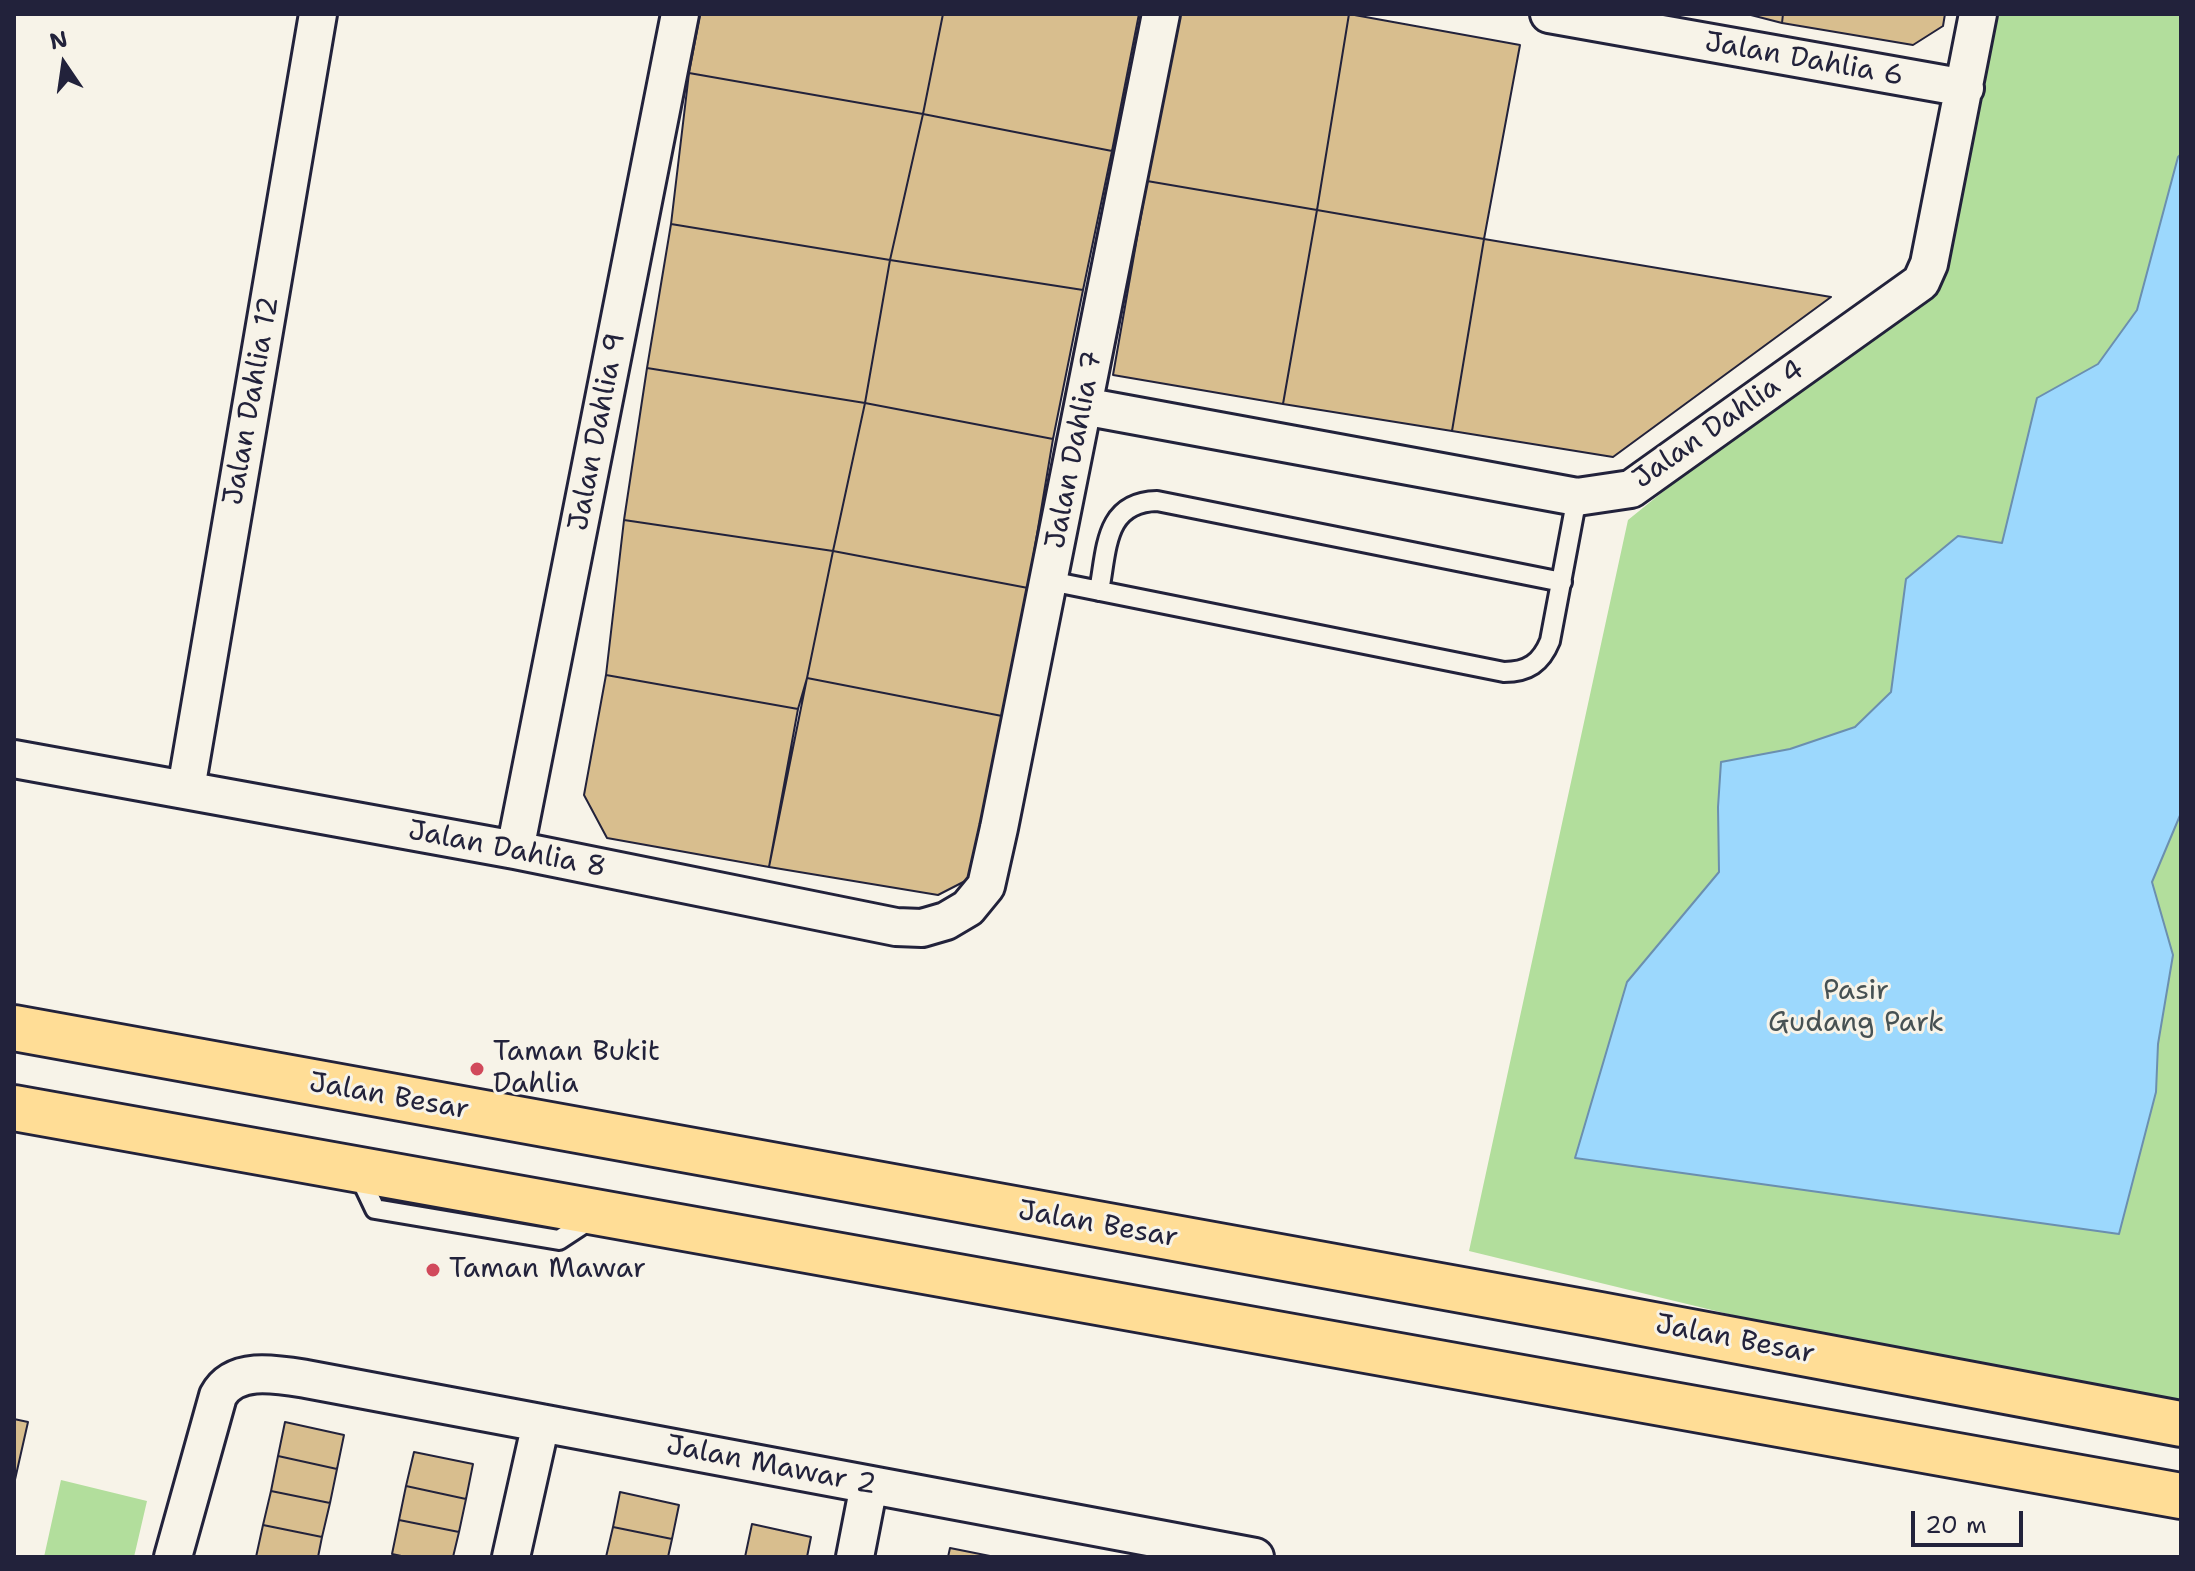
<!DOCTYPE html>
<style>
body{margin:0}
#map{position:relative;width:2195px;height:1571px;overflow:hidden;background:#f7f3e8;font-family:"Shantell Sans",sans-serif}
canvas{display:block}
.frame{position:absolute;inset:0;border:16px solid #22223b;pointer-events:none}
.north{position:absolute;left:24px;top:24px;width:80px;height:80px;-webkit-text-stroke:6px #f7f3e8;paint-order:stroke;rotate:347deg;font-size:22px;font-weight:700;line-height:32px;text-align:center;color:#22223b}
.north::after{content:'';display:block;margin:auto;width:28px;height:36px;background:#22223b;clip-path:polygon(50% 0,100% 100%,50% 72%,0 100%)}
.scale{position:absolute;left:1911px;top:1511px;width:112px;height:36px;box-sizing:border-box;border:4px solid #22223b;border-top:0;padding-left:10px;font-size:24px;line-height:28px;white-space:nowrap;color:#22223b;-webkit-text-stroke:6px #f7f3e8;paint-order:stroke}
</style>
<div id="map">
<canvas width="2195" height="1571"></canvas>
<div class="frame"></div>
<div class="north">N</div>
<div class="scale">20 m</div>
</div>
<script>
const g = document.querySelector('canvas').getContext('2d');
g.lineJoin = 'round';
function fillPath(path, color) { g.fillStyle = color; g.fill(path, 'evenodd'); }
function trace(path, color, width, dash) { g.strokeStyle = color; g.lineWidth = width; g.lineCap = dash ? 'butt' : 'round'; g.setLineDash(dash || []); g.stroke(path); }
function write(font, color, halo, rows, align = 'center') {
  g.font = font + ' "Shantell Sans",sans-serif'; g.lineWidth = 6; g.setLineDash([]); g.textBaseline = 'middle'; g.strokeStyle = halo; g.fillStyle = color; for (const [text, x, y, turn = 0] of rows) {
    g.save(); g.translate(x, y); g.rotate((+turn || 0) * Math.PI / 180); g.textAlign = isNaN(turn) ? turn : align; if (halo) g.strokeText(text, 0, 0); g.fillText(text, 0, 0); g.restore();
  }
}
const green = new Path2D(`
 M 1978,14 L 2181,14 L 2181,1424 L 1469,1251 L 1628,520 L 1913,289 Z
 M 61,1480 L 147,1501 L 134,1557 L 44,1557 Z`);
const water = new Path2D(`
 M 2181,154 L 2181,813 L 2152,882 L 2173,955 L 2158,1044 L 2156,1092 L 2119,1234 L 1575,1158 L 1627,982 L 1719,872 L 1718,807 L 1721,762 L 1790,749 L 1855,727 L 1891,692 L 1906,579 L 1958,536 L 2002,543 L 2037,398 L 2098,364 L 2137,310 L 2178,157 Z`);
const building = new Path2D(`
 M 700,14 L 943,14 L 923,114 L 689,73 Z
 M 943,14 L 1139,14 L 1112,151 L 923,114 Z
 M 1178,14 L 1349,14 L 1317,210 L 1147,181 Z
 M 1349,14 L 1520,45 L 1484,239 L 1317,210 Z
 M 1747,14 L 1783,14 L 1782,23 Z
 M 1783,14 L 1945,14 L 1943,26 L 1913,45 L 1782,23 Z
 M 689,73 L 923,114 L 890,260 L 671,224 Z
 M 923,114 L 1112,151 L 1083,290 L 890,260 Z
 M 1147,181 L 1317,210 L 1283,404 L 1113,375 Z
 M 1317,210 L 1484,239 L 1452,431 L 1283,404 Z
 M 671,224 L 890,260 L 865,403 L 647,368 Z
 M 1484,239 L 1831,297 L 1613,457 L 1452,431 Z
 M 890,260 L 1083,290 L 1053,439 L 865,403 Z
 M 647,368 L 865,403 L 833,551 L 624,520 Z
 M 865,403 L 1053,439 L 1028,588 L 833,551 Z
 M 624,520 L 833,551 L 807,678 L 798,709 L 606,675 Z
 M 833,551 L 1028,588 L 1002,716 L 807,678 Z
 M 606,675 L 798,709 L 769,867 L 607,838 L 584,795 Z
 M 807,678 L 1002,716 L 975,876 L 938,895 L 769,867 Z
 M 14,1419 L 28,1422 L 14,1484 Z
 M 285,1422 L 344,1435 L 337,1469 L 278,1456 Z
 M 414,1452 L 473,1464 L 466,1499 L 406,1486 Z
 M 278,1456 L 337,1469 L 330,1503 L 271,1491 Z
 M 406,1486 L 466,1499 L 459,1532 L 399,1520 Z
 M 271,1491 L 330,1503 L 322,1537 L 263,1525 Z
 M 620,1492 L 679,1505 L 672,1539 L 613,1527 Z
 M 399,1520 L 459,1532 L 453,1557 L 406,1557 L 392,1554 Z
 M 752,1524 L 811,1537 L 807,1557 L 745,1557 Z
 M 263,1525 L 322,1537 L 318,1557 L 256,1557 Z
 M 613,1527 L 672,1539 L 668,1557 L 606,1557 Z
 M 950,1548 L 995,1557 L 948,1557 Z`);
const service = new Path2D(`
 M 1050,581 L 1504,672 C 1528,672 1541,663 1550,641 L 1577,497
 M 1099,591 C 1107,550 1104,502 1157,501 L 1562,582
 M 357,1171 L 375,1209 L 559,1240 L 594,1217`);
const minor = new Path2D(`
 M 1549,14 L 1965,88
 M 1083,406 L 1577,497 L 1631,489 L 1921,282 L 1929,264 L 1978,14
 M 14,759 L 515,850 L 896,927 L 922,928 L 946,921 L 968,908 L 986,886 L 999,828 L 1161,14
 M 186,789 L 318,14
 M 515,850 L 680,14
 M 173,1557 L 218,1396 C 234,1366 276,1374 306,1379 L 1255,1557
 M 511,1557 L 541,1423
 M 855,1557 L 869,1485`);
const primary = new Path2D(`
 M 14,1028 L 1600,1315 L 2181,1424
 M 14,1108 L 2181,1496`);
const markers = [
 [477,1069,8,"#d1495b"],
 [433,1270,8,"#d1495b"]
];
const streetNames = [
 ["Jalan Dahlia 6",1804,60,10],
 ["Jalan Dahlia 12",252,401,-80],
 ["Jalan Dahlia 4",1719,425,-35],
 ["Jalan Dahlia 9",598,432,-79],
 ["Jalan Dahlia 7",1075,450,-79],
 ["Jalan Dahlia 8",507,850,11],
 ["Jalan Besar",389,1097,10],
 ["Jalan Besar",1098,1225,10],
 ["Jalan Besar",1735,1340,11],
 ["Jalan Mawar 2",771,1466,11]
];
const parkNames = [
 ["Pasir",1856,992],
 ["Gudang Park",1856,1024]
];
const poiNames = [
 ["Taman Bukit",493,1053],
 ["Dahlia",493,1085],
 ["Taman Mawar",449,1270]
];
fillPath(green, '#b2de9c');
fillPath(water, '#9cd8fd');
trace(water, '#6b8faf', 2);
fillPath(building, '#d8be8e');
trace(building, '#22223b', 2);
trace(service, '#22223b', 24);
trace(minor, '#22223b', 42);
trace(primary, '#22223b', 50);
trace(service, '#f7f3e8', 18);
trace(minor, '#f7f3e8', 36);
trace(primary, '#ffdd96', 44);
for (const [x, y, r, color] of markers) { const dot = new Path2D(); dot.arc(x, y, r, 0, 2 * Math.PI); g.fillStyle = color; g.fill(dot); trace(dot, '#f7f3e8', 3); }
write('28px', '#22223b', '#f7f3e8', streetNames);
write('28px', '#465153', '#f7f3e8', parkNames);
write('28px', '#22223b', '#f7f3e8', poiNames, 'left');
</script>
